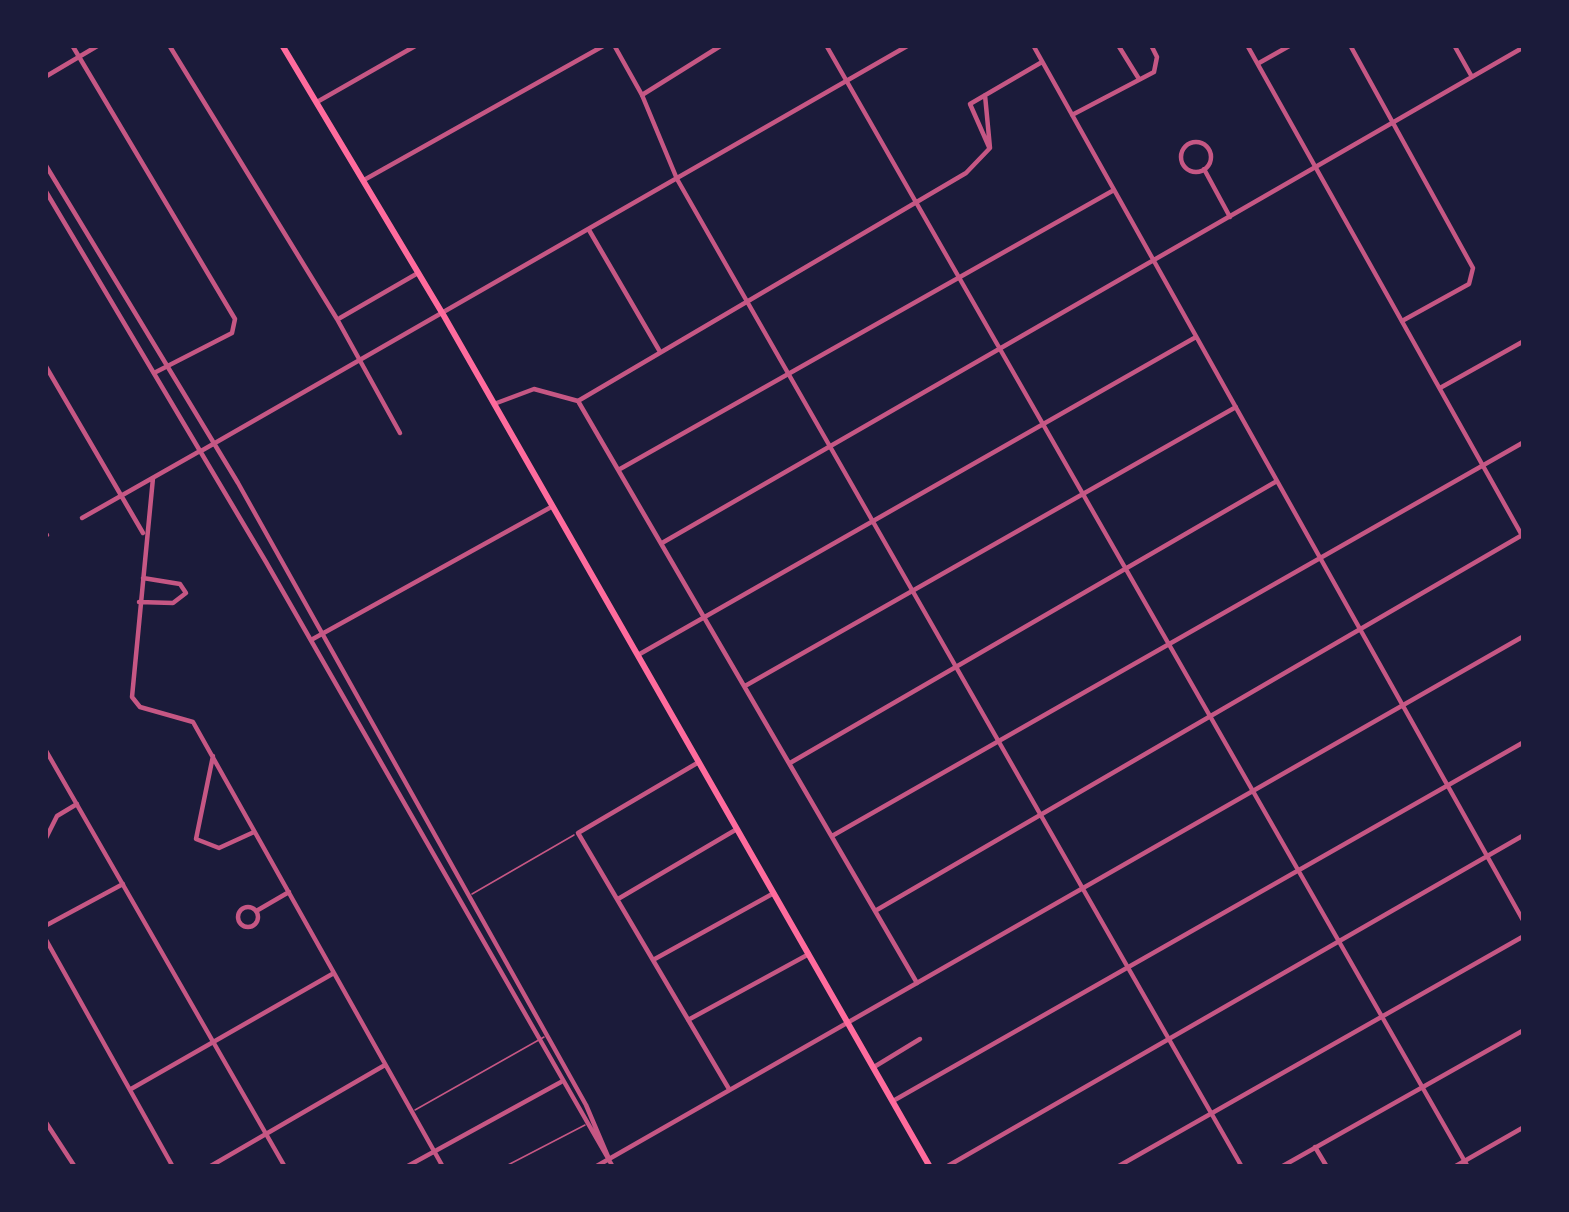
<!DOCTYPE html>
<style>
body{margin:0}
#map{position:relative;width:1569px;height:1212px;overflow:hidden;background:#1b1b3a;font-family:Arial,sans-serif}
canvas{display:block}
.frame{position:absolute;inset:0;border:48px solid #1b1b3a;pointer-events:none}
</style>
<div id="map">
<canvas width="1569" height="1212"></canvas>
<div class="frame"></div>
</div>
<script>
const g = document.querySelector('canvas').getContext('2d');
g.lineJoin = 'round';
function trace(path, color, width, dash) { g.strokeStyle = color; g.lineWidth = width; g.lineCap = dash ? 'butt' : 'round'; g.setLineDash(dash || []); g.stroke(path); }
const service = new Path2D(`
 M 472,894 L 574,835
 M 415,1110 L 544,1037
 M 504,1167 L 585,1125`);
const minor = new Path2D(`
 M 72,45 L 235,319 L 232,333 L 154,373
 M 169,45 L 337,319 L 400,433
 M 826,45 L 1468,1167
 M 1033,45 L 1524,922
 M 1118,45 L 1139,79
 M 1350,45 L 1473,268 L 1469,284 L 1402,321
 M 1454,45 L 1472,77
 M 1259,63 L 1291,45
 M 642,95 L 722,45
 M 317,102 L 417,45
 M 1072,115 L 1154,72 L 1157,57 L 1151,45
 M1181 157a15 15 0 1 1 30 0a15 15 0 1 1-30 0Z
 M 989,147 L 970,104 L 1042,62
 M 1524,147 L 1524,175
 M 1204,169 L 1230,217
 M 364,180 L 605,45
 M 589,230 L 659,350
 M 340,318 L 418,273
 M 45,365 L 143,533
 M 1440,388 L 1524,341
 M 578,401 L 917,983
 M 494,404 L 534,389 L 578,401 L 966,173 L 990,148 L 985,95
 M 620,469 L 1114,190
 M 153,478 L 132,697 L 140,707 L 193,722 L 443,1167
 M 82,518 L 200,451
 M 45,536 L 47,535
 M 662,543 L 1524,47
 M 139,602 L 173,603 L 186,593 L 180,584 L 143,578
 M 311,640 L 553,506
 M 638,655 L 1196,337
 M 745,686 L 1236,407
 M 213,756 L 196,839 L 219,848 L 254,832
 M 699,762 L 578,833 L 729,1089
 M 790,763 L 1277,481
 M 832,836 L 1524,442
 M 45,840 L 57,816 L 77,804
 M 618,899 L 737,829
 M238 917a10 10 0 1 1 20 0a10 10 0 1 1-20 0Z
 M 258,910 L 289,892
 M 875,911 L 1524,534
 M 45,926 L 123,884
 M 45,938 L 173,1167
 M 653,960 L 774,893
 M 688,1020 L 809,954
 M 874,1067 L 920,1039
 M 131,1089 L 334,973
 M 893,1101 L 1524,742
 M 45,1121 L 75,1167
 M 1315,1147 L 1327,1167
 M 209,1167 L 385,1065
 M 406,1167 L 561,1082
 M 946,1167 L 1524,835
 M 1117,1167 L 1524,936
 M 1281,1167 L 1524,1030`);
const tertiary = new Path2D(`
 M 614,45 L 642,95 L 677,179 L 1242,1167
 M 1247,45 L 1524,539
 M 45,77 L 99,45
 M 45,164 L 238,483 L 586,1105 L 609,1159
 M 45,190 L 266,562 L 613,1167
 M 201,451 L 909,45
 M 45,749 L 285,1167
 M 595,1167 L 1524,636
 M 1454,1167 L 1524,1127`);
const secondary = new Path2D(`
 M 282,45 L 444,316 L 930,1167`);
trace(service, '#c65784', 1.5);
trace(minor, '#c65784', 4.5);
trace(tertiary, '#c65784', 4.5);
trace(secondary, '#ff6b9d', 6);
</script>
